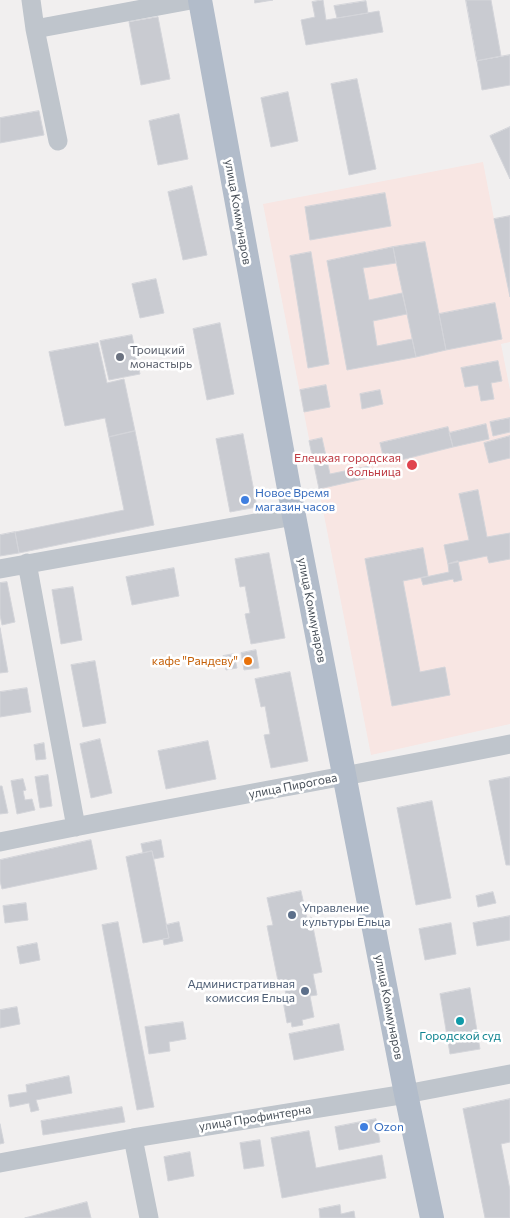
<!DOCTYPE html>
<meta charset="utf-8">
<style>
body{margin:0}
canvas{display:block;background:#f1efef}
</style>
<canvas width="510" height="1218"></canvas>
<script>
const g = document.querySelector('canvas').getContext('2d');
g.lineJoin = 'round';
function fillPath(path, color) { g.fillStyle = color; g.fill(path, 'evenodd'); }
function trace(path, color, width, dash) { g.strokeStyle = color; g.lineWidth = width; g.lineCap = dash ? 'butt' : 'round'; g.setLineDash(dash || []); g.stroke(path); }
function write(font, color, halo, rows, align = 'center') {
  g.font = font + ' Commissioner,sans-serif'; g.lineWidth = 5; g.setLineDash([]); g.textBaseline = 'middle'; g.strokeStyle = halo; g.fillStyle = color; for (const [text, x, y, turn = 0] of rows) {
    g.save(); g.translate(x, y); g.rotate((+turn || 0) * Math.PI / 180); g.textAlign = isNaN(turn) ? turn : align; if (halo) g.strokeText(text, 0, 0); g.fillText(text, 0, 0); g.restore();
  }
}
const medical = new Path2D(`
 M 483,162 L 494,219 L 510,216 L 510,342 L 501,344 L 510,390 L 510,724 L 371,755 L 263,204 Z`);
const building = new Path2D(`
 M 255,0 L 273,0 L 255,3 Z
 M 323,0 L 326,20 L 379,11 L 383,32 L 306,45 L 301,20 L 315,17 L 312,2 Z
 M 466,0 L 491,0 L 501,56 L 477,61 Z
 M 366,1 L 368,13 L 337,18 L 334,6 Z
 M 158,17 L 170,79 L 141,85 L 129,22 Z
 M 510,55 L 510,85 L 482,90 L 477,61 Z
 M 357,79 L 376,169 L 349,175 L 331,84 Z
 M 288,92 L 298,141 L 271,147 L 261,98 Z
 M 39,111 L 44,135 L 0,143 L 0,118 Z
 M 179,114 L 188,159 L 158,165 L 149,121 Z
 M 510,127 L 510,179 L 490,136 Z
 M 192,186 L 207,255 L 183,260 L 168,192 Z
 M 385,193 L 391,226 L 310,240 L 305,207 Z
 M 510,216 L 510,297 L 494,219 Z
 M 425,242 L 446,350 L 416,357 L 393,247 Z
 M 393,247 L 396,263 L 363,268 L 369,300 L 402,293 L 407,314 L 373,321 L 377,346 L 412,339 L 416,357 L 347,370 L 327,261 Z
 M 311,252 L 329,364 L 308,368 L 290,256 Z
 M 156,279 L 164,313 L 140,318 L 132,284 Z
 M 495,303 L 502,339 L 446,350 L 439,314 Z
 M 220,323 L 234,394 L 207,400 L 193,329 Z
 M 132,335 L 140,374 L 109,380 L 100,341 Z
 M 98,343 L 107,383 L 124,379 L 135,431 L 109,437 L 105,418 L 65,426 L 49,352 Z
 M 498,361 L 502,381 L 491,383 L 494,399 L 481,401 L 478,385 L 465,387 L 461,368 Z
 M 326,385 L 330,407 L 304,412 L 300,390 Z
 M 380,390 L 383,404 L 362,409 L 360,394 Z
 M 510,418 L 510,432 L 493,436 L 490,422 Z
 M 486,424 L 489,439 L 453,447 L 449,433 Z
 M 448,427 L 453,447 L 385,464 L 380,443 Z
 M 135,431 L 154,525 L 19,553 L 15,532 L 124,510 L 109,437 Z
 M 243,434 L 257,507 L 230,512 L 216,439 Z
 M 510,436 L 510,458 L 489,463 L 484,443 Z
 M 322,438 L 330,474 L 369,466 L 372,477 L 319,489 L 309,441 Z
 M 478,490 L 487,537 L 510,533 L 510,559 L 489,563 L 487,556 L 448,564 L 444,545 L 469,540 L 459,494 Z
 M 15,532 L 19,553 L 0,556 L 0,535 Z
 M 423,548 L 428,576 L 403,581 L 420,672 L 445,667 L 450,695 L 392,706 L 365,559 Z
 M 269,553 L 285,638 L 251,644 L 245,614 L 250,613 L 245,586 L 240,587 L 235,559 Z
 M 458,561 L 462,580 L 454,582 L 453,579 L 423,585 L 421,578 L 449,572 L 448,564 Z
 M 174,568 L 179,596 L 132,605 L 126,577 Z
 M 7,582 L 15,622 L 2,625 L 0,615 L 0,583 Z
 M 73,587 L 82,640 L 61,644 L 52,590 Z
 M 0,628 L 8,672 L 0,673 Z
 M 256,650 L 259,668 L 244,670 L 241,653 Z
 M 234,654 L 237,668 L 226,670 L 223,656 Z
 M 95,661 L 106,723 L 83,727 L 71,665 Z
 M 290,672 L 308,761 L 271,768 L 264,735 L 270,734 L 265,706 L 261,707 L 255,679 Z
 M 27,688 L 31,712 L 0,717 L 0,692 Z
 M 100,739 L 112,793 L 91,798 L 80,744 Z
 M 208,741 L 216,779 L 166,789 L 158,751 Z
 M 44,743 L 46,759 L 36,760 L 34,745 Z
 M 48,775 L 52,806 L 40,808 L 35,777 Z
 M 510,777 L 510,865 L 506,865 L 489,781 Z
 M 23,779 L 26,790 L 23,791 L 25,800 L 32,799 L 35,810 L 17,814 L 11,781 Z
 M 0,786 L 2,786 L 8,813 L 0,814 Z
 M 432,801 L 451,898 L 416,905 L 397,808 Z
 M 91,840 L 97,869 L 2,889 L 0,881 L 0,860 Z
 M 161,840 L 164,857 L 154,859 L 152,851 L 143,853 L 141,844 Z
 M 152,851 L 169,938 L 143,943 L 126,857 Z
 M 301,891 L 307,918 L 311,917 L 322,972 L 313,974 L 317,995 L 310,996 L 314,1017 L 302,1020 L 303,1025 L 292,1027 L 291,1022 L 287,1023 L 283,1001 L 287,1000 L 283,980 L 278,981 L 267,926 L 273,925 L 267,898 Z
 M 493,892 L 496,903 L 478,907 L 476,896 Z
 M 26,903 L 28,920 L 5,923 L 3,906 Z
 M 510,916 L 510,940 L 477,946 L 473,923 Z
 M 118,922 L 154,1107 L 137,1110 L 102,925 Z
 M 179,922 L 183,941 L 164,945 L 163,939 L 169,938 L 166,925 Z
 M 451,923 L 456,954 L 425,960 L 419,929 Z
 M 37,943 L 40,960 L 20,964 L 17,947 Z
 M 470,988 L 480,1049 L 450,1054 L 440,994 Z
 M 17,1007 L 20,1024 L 0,1028 L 0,1010 Z
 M 183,1022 L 186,1039 L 169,1042 L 170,1051 L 149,1054 L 145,1027 Z
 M 339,1024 L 344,1050 L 294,1060 L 289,1034 Z
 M 69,1076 L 72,1093 L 36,1100 L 39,1110 L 31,1112 L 29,1103 L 10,1107 L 8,1095 L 27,1092 L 26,1085 Z
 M 510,1099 L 510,1142 L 501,1144 L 510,1190 L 510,1218 L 485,1218 L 463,1109 Z
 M 122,1107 L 125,1122 L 43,1135 L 41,1121 Z
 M 376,1119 L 380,1142 L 339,1150 L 335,1127 Z
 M 0,1124 L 4,1143 L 0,1144 Z
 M 309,1131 L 316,1168 L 382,1155 L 386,1178 L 282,1198 L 271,1138 Z
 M 260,1140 L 264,1166 L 244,1169 L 240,1143 Z
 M 190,1152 L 194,1176 L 168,1181 L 164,1157 Z
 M 87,1202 L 91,1218 L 25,1218 Z
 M 340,1205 L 341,1214 L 354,1211 L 355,1218 L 320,1218 L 319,1209 Z`);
const minor = new Path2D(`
 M 31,0 L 35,29 L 58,141
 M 35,29 L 191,0
 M 27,563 L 76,827
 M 0,569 L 294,516
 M 0,842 C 169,807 340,778 510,744
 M 133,1138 L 149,1218
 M 0,1163 L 133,1138 L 406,1094 L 510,1074`);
const major = new Path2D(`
 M 200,0 L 294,516 L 406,1094 L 432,1218`);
const markers = [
 [120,357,5,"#6b7280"],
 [412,465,6,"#e0444e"],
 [245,500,5,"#3f7fe0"],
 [248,661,5,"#e8710a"],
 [292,915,5,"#5c6f8a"],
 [305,991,5,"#5c6f8a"],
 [460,1021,5,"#0f9aa8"],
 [364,1127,5,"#3f7fe0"]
];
const streetNames = [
 ["улица Коммунаров",238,212,80],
 ["улица Коммунаров",312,610,79],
 ["улица Пирогова",293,786,-11],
 ["улица Коммунаров",389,1007,79],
 ["улица Профинтерна",255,1118,-9]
];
const worshipNames = [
 ["Троицкий",130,350],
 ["монастырь",130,364]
];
const healthNames = [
 ["Елецкая городская",401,458],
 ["больница",401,472]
];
const shopNames = [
 ["Новое Время",255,493],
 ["магазин часов",255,507],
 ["Ozon",374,1127]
];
const foodNames = [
 ["кафе \"Рандеву\"",238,661]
];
const serviceNames = [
 ["Управление",302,908],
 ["культуры Ельца",302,922],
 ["Административная",295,984,"right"],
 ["комиссия Ельца",295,998,"right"]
];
const cultureNames = [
 ["Городской суд",460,1036]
];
fillPath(medical, '#f8e6e3');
fillPath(building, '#c9cbd1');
trace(building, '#d4d5da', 1);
trace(minor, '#bfc5cc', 19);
trace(major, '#b2bcca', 24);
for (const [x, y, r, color] of markers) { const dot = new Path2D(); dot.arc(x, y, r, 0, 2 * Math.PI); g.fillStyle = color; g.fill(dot); trace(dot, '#fff', 2); }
write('12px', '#49515a', '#fff', streetNames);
write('12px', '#5b616d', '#fff', worshipNames, 'left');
write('12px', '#be3a42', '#fff', healthNames, 'right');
write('12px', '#366cbe', '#fff', shopNames, 'left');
write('12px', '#c56008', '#fff', foodNames, 'right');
write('12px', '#4e5e75', '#fff', serviceNames, 'left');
write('12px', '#0d838f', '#fff', cultureNames);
</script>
